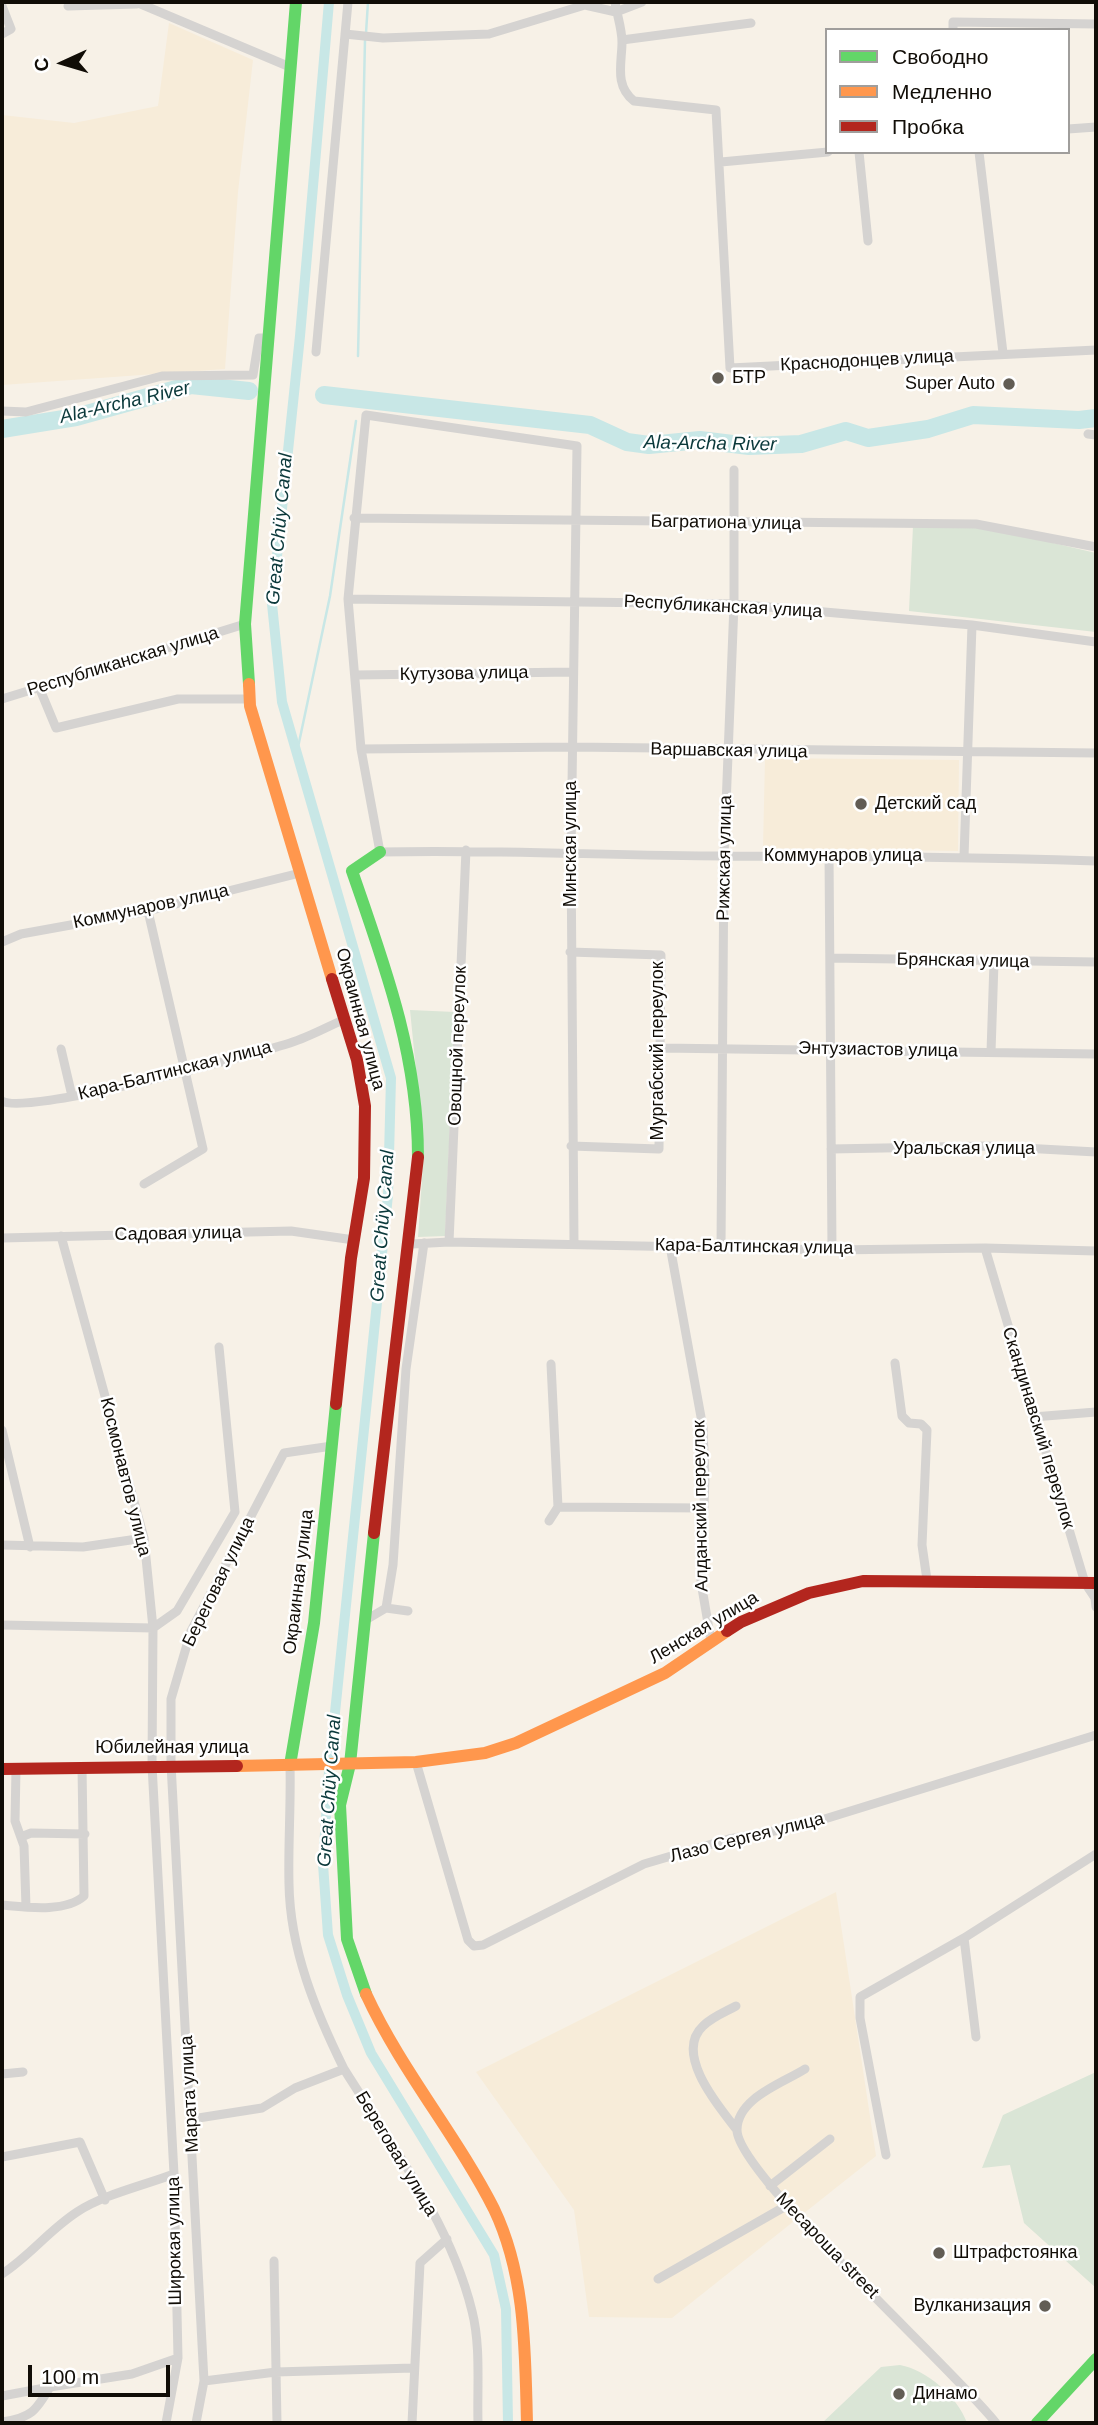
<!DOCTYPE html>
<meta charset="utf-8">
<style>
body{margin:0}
#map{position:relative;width:1098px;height:2425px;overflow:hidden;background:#f7f1e7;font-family:Arial,sans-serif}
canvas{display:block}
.frame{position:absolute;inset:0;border:4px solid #110d07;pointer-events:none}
.legend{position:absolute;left:825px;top:28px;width:245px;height:126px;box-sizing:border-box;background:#fff;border:2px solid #a09e9c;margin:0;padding:9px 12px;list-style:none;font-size:21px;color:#110d07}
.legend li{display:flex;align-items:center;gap:14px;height:35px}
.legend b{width:35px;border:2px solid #a09e9c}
.north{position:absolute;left:28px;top:28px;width:70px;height:70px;-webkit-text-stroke:5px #fff;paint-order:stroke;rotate:266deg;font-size:19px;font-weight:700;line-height:28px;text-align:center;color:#110d07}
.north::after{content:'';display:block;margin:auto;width:24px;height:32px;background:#110d07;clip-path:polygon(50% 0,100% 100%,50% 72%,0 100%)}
.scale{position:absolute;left:28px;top:2365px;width:142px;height:32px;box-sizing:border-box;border:4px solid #110d07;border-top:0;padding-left:9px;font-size:21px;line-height:24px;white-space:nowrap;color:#110d07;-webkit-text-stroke:5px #fff;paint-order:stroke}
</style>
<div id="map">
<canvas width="1098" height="2425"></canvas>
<div class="frame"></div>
<ul class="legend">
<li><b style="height:9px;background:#63d668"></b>Свободно</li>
<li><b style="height:9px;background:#ff974d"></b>Медленно</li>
<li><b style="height:9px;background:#b3261e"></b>Пробка</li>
</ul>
<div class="north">С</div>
<div class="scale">100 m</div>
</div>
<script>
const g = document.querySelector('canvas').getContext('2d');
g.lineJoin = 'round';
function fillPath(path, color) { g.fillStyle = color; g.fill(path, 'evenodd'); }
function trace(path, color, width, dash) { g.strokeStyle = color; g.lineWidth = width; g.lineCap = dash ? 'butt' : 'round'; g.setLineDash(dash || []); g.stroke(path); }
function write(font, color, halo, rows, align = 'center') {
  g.font = font + ' Arial,sans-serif'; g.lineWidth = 5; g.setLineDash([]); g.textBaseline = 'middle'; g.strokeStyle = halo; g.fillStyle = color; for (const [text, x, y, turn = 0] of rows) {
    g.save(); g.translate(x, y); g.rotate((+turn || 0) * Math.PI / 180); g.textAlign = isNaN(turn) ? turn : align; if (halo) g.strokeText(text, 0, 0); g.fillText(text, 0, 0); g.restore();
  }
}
const built = new Path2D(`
 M 169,23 L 253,60 L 238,192 L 225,369 L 2,385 L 2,115 L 74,123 L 158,106 Z
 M 765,758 L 959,760 L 958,851 L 763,848 Z
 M 836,1892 L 876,2156 L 672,2318 L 589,2317 L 574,2210 L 476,2072 Z`);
const green = new Path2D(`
 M 913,526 L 985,527 L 1096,553 L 1096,632 L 909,611 Z
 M 410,1010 L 455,1012 L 445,1236 L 418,1237 L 424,1150 Z
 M 1096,2072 L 1096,2288 L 1024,2223 L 1010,2165 L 982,2168 L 1003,2115 Z
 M 900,2365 C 927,2370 958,2397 967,2423 L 822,2423 L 881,2367 Z`);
const stream = new Path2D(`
 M 366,33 L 368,2
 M 358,356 L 365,40
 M 297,752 L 330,596 L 356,421`);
const canal = new Path2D(`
 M 329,2 L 300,336 L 272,604 L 282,702 L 391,1078 L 388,1195 L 329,1771 L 323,1864 L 328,1935 L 347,1995 L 371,2053 L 494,2255 L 506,2309 L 508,2423`);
const river = new Path2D(`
 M 324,395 L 590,425 L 627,442 L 649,445 L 700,440 L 749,446 L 801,444 L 846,431 L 868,438 L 928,429 L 973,415 L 1079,420 L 1096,418
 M 2,429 L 76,417 L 191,385 L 249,391`);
const street = new Path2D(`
 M 136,2 L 290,67
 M 615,2 C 617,15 622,29 622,42 C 622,63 614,85 634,101 L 716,110 L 730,368 L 1096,350
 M 2,6 L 11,29 L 2,34
 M 68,6 L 137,4
 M 953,30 L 953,22 L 1096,24
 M 345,34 L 383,38 L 489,34 L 585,5 L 616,12 L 642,2
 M 622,40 L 751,23
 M 1068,129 L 1096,127
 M 859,152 L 868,241
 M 979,152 L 1003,353
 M 721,162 L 828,152
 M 316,352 L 348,2
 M 2,411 L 26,412 L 162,376 L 253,375 L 259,338 L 268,338
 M 1088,434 L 1096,435
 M 354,518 L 976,524 L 1096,547
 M 348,599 L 734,604 L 972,625 L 1096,642
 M 356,675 L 573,672
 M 39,687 L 56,728 L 178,699 L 249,699
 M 2,699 L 245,624
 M 361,749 L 571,747 L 1096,753
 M 829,854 L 832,1250
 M 964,857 L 972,625
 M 2,942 L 21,934 L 148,911 L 300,873
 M 570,952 L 661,955 L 659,1149 L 571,1146
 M 830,958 L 1096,962
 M 661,1048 L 1096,1054
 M 61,1049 L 72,1096
 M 991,1052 L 994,962
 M 2,1101 C 26,1116 252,1055 290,1043 C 309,1037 327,1027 345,1019
 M 831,1149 L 987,1146 L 1096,1152
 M 144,1184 L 203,1149 L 148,911
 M 61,1236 L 144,1538 L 153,1628 L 152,1765 L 174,2174 L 178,2358 L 166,2423
 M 2,1238 L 291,1231 L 354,1240
 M 449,1242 L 466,850
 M 574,1243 L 571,852 L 577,446 L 366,415 L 348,599 L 361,749 L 380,852 C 495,849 610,856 725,856 C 849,856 972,857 1096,861
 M 412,1244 L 449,1242 L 832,1250 L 985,1248 L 1096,1251
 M 670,1246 L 703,1428 L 705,1479 L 701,1582 L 711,1641
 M 721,1247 L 724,856 L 734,604 L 734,470
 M 985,1248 L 1085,1583 L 1095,1598 L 1096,1607
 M 895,1363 L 902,1416 L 909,1423 L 921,1424 L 927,1430 L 922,1545 L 927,1580
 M 1033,1417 L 1096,1412
 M 2,1430 L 30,1547
 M 558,1507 L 704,1508
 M 549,1521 L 558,1507 L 551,1364
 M 2,1545 L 83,1547 L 144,1538
 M 386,1608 L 393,1565 L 406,1369 L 424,1243
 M 364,1621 L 386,1608 L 408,1611
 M 2,1625 L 153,1628 L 177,1611 L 235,1512 L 219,1347
 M 416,1762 L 468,1940 L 474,1946 L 483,1945 L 644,1864 L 729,1839 L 802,1826 L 1096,1735
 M 290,1765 C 291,1805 288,1845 289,1884 C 290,1950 316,2012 344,2069
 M 16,1769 L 15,1821 L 24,1846 L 26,1907
 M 21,1837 L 31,1833 L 85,1834
 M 2,1905 C 25,1907 65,1913 84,1896 L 82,1767
 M 964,1938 L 976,2037
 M 736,2006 C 725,2012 712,2017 703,2026 C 673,2054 720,2108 737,2130
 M 805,2069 C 783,2083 737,2098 737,2130 C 737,2174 956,2371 996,2423
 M 2,2074 L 23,2072
 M 192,2119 L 262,2108 L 295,2088 L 344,2069 C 392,2146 450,2222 472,2311 C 481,2346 477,2387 478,2423
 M 886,2155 L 860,2018 L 860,1997 L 964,1938 L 1096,1854
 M 2,2157 L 80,2142 L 105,2200
 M 770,2186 L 830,2139
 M 274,2261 L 277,2423
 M 2,2274 C 31,2255 48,2231 77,2212 C 102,2195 145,2185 174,2174
 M 658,2279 L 786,2206
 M 204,2381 L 276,2372 L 413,2368
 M 2,2396 L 50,2387
 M 2,2422 C 31,2418 36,2411 50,2387 L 132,2374 L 178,2358
 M 196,2423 L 204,2381 L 171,1764 L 171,1699 L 191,1631 L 284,1453 L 332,1446
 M 412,2423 L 420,2263 L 447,2239`);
const fast = new Path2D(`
 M 249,684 L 245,624 L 296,2
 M 380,852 L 352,871 C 385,966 418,1055 418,1157
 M 290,1765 L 314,1623 L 336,1404
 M 366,1994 L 347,1939 L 340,1805 L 350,1764 L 374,1533
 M 1037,2423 L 1096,2359`);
const slow = new Path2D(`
 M 249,684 L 250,706 L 332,979
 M 237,1766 L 416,1762 L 485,1753 L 516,1743 L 665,1673 L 727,1631
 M 366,1994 C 401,2070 457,2136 494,2209 C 526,2276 525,2351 527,2423`);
const jam = new Path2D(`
 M 332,979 L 357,1060 L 365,1106 L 364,1178 L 351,1258 L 336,1404
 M 374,1533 L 418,1157
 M 727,1631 L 741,1622 L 809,1593 L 863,1581 L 1096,1583
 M 2,1769 L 237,1766`);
const markers = [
 [718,378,7,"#625d55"],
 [1009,384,7,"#625d55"],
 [861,804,7,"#625d55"],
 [939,2253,7,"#625d55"],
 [1045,2306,7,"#625d55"],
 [899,2394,7,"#625d55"]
];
const streetNames = [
 ["Краснодонцев улица",867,361,-3],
 ["Багратиона улица",726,523,1],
 ["Республиканская улица",723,607,3],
 ["Республиканская улица",123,662,-17],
 ["Кутузова улица",464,674,-1],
 ["Варшавская улица",729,751,1],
 ["Минская улица",571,844,-90],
 ["Коммунаров улица",843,856],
 ["Рижская улица",725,858,-89],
 ["Коммунаров улица",151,907,-12],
 ["Брянская улица",963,961,1],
 ["Окраинная улица",360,1019,75],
 ["Овощной переулок",458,1046,-88],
 ["Энтузиастов улица",878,1050,1],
 ["Мургабский переулок",658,1051,-90],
 ["Кара-Балтинская улица",175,1071,-14],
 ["Уральская улица",964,1149],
 ["Садовая улица",178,1234,-1],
 ["Кара-Балтинская улица",754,1247,1],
 ["Скандинавский переулок",1038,1428,73],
 ["Космонавтов улица",125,1477,76],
 ["Алданский переулок",701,1506,-91],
 ["Береговая улица",219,1582,-64],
 ["Окраинная улица",299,1582,-83],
 ["Ленская улица",704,1628,-31],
 ["Юбилейная улица",172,1748],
 ["Лазо Сергея улица",747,1838,-14],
 ["Марата улица",190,2094,-93],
 ["Береговая улица",396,2154,59],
 ["Широкая улица",175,2241,-91],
 ["Месароша street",827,2246,46]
];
const poiNames = [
 ["БТР",732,378],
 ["Super Auto",995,384,"right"],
 ["Детский сад",875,804],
 ["Штрафстоянка",953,2253],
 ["Вулканизация",1031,2306,"right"],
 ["Динамо",913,2394]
];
const waterNames = [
 ["Ala-Archa River",125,403,-13],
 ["Ala-Archa River",710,444,1],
 ["Great Chüy Canal",280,529,-85],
 ["Great Chüy Canal",383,1226,-86],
 ["Great Chüy Canal",330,1791,-86]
];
fillPath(built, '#f7ecd9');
fillPath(green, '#dae5d6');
trace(stream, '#c8e7e6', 2.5);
trace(canal, '#c8e7e6', 10);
trace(river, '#c8e7e6', 18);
trace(street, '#d5d3d1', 9);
trace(fast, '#63d668', 12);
trace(slow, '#ff974d', 12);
trace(jam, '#b3261e', 12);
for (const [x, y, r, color] of markers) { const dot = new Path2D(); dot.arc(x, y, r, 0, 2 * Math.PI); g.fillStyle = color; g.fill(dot); trace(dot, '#fff', 2.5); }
write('18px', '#110d07', '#fff', streetNames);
write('18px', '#110d07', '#fff', poiNames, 'left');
write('italic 19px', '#0b393b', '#fff', waterNames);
</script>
